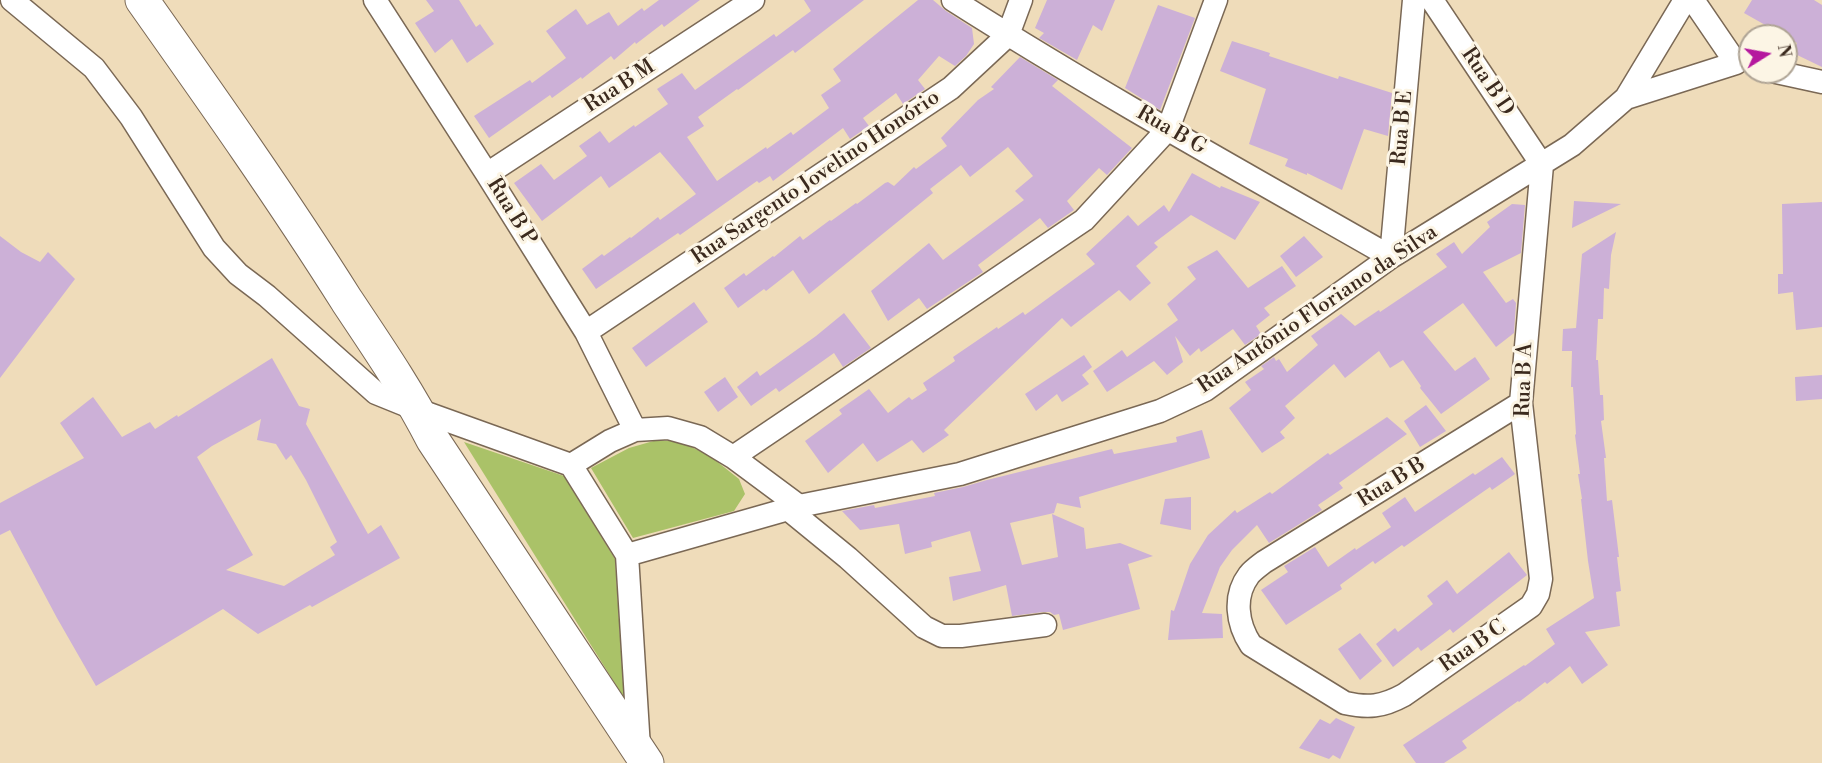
<!DOCTYPE html>
<meta charset="utf-8">
<style>
body{margin:0}
#map{position:relative;width:1822px;height:763px;overflow:hidden;background:#efdcba;font-family:"Libre Bodoni",serif}
canvas{display:block}
.north{position:absolute;left:1738px;top:24px;width:60px;height:60px;box-sizing:border-box;background:#fcf5e5;border:2px solid #afa495;border-radius:50%;rotate:79deg;font-size:16px;font-weight:700;line-height:24px;text-align:center;color:#3b2a1e}
.north::after{content:'';display:block;margin:auto;width:21px;height:27px;background:#b5179e;clip-path:polygon(50% 0,100% 100%,50% 72%,0 100%)}
</style>
<div id="map">
<canvas width="1822" height="763"></canvas>
<div class="north">N</div>
</div>
<script>
const g = document.querySelector('canvas').getContext('2d');
g.lineJoin = 'round';
function fillPath(path, color) { g.fillStyle = color; g.fill(path, 'evenodd'); }
function trace(path, color, width, dash) { g.strokeStyle = color; g.lineWidth = width; g.lineCap = dash ? 'butt' : 'round'; g.setLineDash(dash || []); g.stroke(path); }
function write(font, color, halo, rows, align = 'center') {
  g.font = font + ' "Libre Bodoni",serif'; g.lineWidth = 6; g.setLineDash([]); g.textBaseline = 'middle'; g.strokeStyle = halo; g.fillStyle = color; for (const [text, x, y, turn = 0] of rows) {
    g.save(); g.translate(x, y); g.rotate((+turn || 0) * Math.PI / 180); g.textAlign = isNaN(turn) ? turn : align; if (halo) g.strokeText(text, 0, 0); g.fillText(text, 0, 0); g.restore();
  }
}
const green = new Path2D(`
 M 657,440 L 681,442 L 710,456 L 739,479 L 745,494 L 734,511 L 633,538 L 591,468 L 629,448 Z
 M 464,442 L 564,476 L 615,559 L 624,698 Z`);
const building = new Path2D(`
 M 426,0 L 459,0 L 476,27 L 480,24 L 494,44 L 467,63 L 452,39 L 435,53 L 415,23 L 434,11 Z
 M 659,0 L 700,0 L 664,27 L 662,24 L 636,44 L 635,42 L 614,60 L 611,56 L 582,79 L 581,77 L 552,98 L 550,95 L 489,138 L 474,116 L 530,80 L 532,83 L 566,58 L 546,31 L 576,9 L 587,25 L 609,12 L 618,26 L 642,8 L 644,11 Z
 M 804,0 L 864,0 L 795,53 L 793,50 L 738,90 L 737,89 L 698,117 L 704,126 L 687,137 L 717,181 L 766,147 L 767,149 L 791,132 L 793,135 L 829,108 L 821,95 L 841,81 L 833,69 L 918,0 L 933,0 L 946,11 L 972,28 L 974,44 L 966,56 L 955,66 L 939,56 L 918,80 L 925,89 L 903,104 L 896,93 L 863,118 L 869,126 L 850,139 L 843,128 L 773,181 L 770,176 L 759,183 L 757,181 L 680,235 L 678,233 L 596,289 L 582,269 L 602,254 L 604,256 L 630,237 L 631,238 L 658,217 L 660,220 L 696,194 L 660,152 L 609,188 L 601,176 L 542,221 L 514,183 L 541,164 L 554,180 L 587,156 L 579,146 L 600,131 L 609,143 L 634,125 L 635,127 L 668,104 L 657,89 L 682,73 L 695,90 L 774,34 L 776,37 L 811,11 Z
 M 1047,0 L 1115,0 L 1102,31 L 1093,25 L 1077,60 L 1039,38 L 1044,33 L 1035,28 Z
 M 1752,0 L 1814,0 L 1822,5 L 1822,67 L 1793,53 L 1797,43 L 1744,13 Z
 M 1158,5 L 1195,18 L 1160,110 L 1125,88 Z
 M 1232,41 L 1270,53 L 1269,56 L 1338,79 L 1339,76 L 1392,93 L 1388,136 L 1364,129 L 1342,190 L 1307,173 L 1307,175 L 1285,166 L 1288,159 L 1249,144 L 1266,89 L 1220,71 Z
 M 1020,57 L 1058,80 L 1052,86 L 1132,148 L 1107,175 L 1099,168 L 1067,201 L 1074,210 L 1048,228 L 1040,218 L 978,265 L 983,272 L 927,309 L 919,298 L 888,321 L 871,291 L 929,243 L 943,260 L 1024,200 L 1015,191 L 1033,176 L 1008,147 L 970,177 L 961,165 L 930,189 L 933,193 L 809,294 L 793,270 L 766,291 L 764,289 L 738,308 L 724,288 L 744,273 L 746,276 L 773,256 L 774,257 L 800,236 L 803,240 L 830,220 L 831,221 L 856,203 L 857,204 L 885,183 L 888,182 L 894,186 L 914,167 L 916,169 L 947,146 L 941,138 L 978,100 L 994,89 L 991,87 Z
 M 1192,173 L 1220,188 L 1221,186 L 1260,202 L 1235,240 L 1191,215 L 1154,243 L 1158,247 L 1136,266 L 1151,283 L 1130,301 L 1119,290 L 1071,327 L 1062,318 L 944,430 L 949,435 L 923,453 L 912,440 L 877,462 L 863,443 L 828,473 L 805,441 L 842,414 L 839,410 L 869,389 L 888,413 L 909,397 L 912,400 L 927,390 L 923,383 L 955,361 L 953,357 L 997,327 L 998,329 L 1023,312 L 1025,315 L 1095,264 L 1086,254 L 1128,215 L 1138,226 L 1164,205 L 1169,212 Z
 M 1574,201 L 1621,204 L 1572,228 Z
 M 1822,202 L 1822,327 L 1796,330 L 1793,292 L 1778,294 L 1778,274 L 1783,274 L 1782,204 Z
 M 1512,204 L 1525,205 L 1521,253 L 1483,272 L 1506,303 L 1513,299 L 1516,303 L 1514,333 L 1496,347 L 1463,303 L 1423,332 L 1455,371 L 1475,357 L 1490,379 L 1441,414 L 1420,388 L 1421,386 L 1403,360 L 1390,368 L 1379,351 L 1345,378 L 1334,364 L 1285,406 L 1295,418 L 1280,432 L 1285,438 L 1262,453 L 1229,408 L 1251,390 L 1245,382 L 1264,369 L 1261,366 L 1274,357 L 1276,361 L 1279,359 L 1287,372 L 1318,345 L 1311,336 L 1341,314 L 1355,326 L 1379,310 L 1380,312 L 1447,267 L 1436,254 L 1454,242 L 1462,254 L 1490,227 L 1487,222 Z
 M 1616,232 L 1611,255 L 1609,289 L 1604,288 L 1603,319 L 1598,319 L 1596,360 L 1598,360 L 1600,395 L 1603,395 L 1604,420 L 1601,421 L 1606,458 L 1604,458 L 1607,501 L 1612,500 L 1619,557 L 1617,557 L 1621,591 L 1616,592 L 1620,626 L 1585,632 L 1608,665 L 1582,684 L 1570,666 L 1547,684 L 1545,682 L 1519,702 L 1518,701 L 1462,741 L 1467,748 L 1444,763 L 1416,763 L 1403,745 L 1524,665 L 1525,666 L 1555,644 L 1546,629 L 1594,598 L 1588,561 L 1581,499 L 1582,499 L 1578,474 L 1580,474 L 1575,435 L 1576,434 L 1573,387 L 1571,387 L 1572,351 L 1562,351 L 1563,329 L 1576,328 L 1582,254 Z
 M 0,236 L 21,252 L 40,262 L 48,252 L 75,279 L 0,378 Z
 M 1304,236 L 1323,257 L 1296,277 L 1280,256 Z
 M 1217,250 L 1248,288 L 1282,266 L 1296,286 L 1264,308 L 1270,315 L 1256,326 L 1261,334 L 1245,345 L 1233,329 L 1201,352 L 1199,348 L 1190,356 L 1175,336 L 1183,362 L 1167,375 L 1154,361 L 1107,392 L 1093,371 L 1122,350 L 1127,357 L 1178,320 L 1167,304 L 1196,279 L 1187,267 Z
 M 694,302 L 708,322 L 646,367 L 632,348 Z
 M 844,313 L 871,348 L 843,367 L 834,353 L 779,392 L 776,388 L 751,406 L 737,387 L 757,371 L 760,376 L 816,336 Z
 M 1084,355 L 1092,367 L 1082,375 L 1089,384 L 1062,402 L 1057,394 L 1036,411 L 1025,394 Z
 M 272,358 L 299,406 L 310,409 L 306,424 L 368,534 L 381,525 L 400,558 L 312,607 L 310,605 L 258,634 L 223,609 L 96,686 L 57,618 L 10,530 L 0,535 L 0,503 L 84,458 L 60,423 L 93,397 L 122,437 L 150,422 L 155,429 L 177,415 L 178,417 ZM 261,419 L 257,440 L 276,444 L 286,460 L 291,455 L 306,480 L 337,542 L 330,547 L 335,555 L 284,586 L 226,570 L 253,555 L 197,457 L 212,446 Z
 M 1822,375 L 1822,399 L 1796,401 L 1795,377 Z
 M 725,377 L 738,397 L 718,412 L 704,392 Z
 M 1426,405 L 1446,431 L 1420,447 L 1404,421 Z
 M 1387,417 L 1407,434 L 1339,483 L 1343,488 L 1318,505 L 1322,510 L 1269,543 L 1257,525 L 1232,550 L 1220,567 L 1202,613 L 1222,614 L 1223,638 L 1168,640 L 1171,610 L 1174,611 L 1190,564 L 1208,535 L 1235,510 L 1237,513 L 1270,492 L 1272,494 L 1328,453 L 1330,455 Z
 M 1202,430 L 1210,458 L 1079,497 L 1081,508 L 1057,503 L 1054,513 L 1010,523 L 1022,565 L 1058,557 L 1052,514 L 1084,528 L 1086,549 L 1120,543 L 1153,556 L 1128,564 L 1140,609 L 1063,630 L 1059,614 L 1054,615 L 1050,612 L 1043,612 L 1012,616 L 1006,585 L 953,601 L 949,577 L 981,571 L 970,531 L 931,542 L 932,547 L 905,554 L 899,524 L 860,530 L 842,511 L 874,505 L 875,508 L 935,496 L 934,493 L 963,487 L 987,480 L 1112,449 L 1114,454 L 1177,442 L 1176,437 Z
 M 1502,457 L 1515,474 L 1492,490 L 1490,487 L 1404,547 L 1402,545 L 1375,564 L 1373,561 L 1340,585 L 1342,589 L 1286,625 L 1261,590 L 1288,572 L 1284,566 L 1315,547 L 1328,567 L 1355,548 L 1356,550 L 1391,527 L 1382,513 L 1405,497 L 1415,512 L 1473,473 L 1475,475 Z
 M 1191,497 L 1191,530 L 1160,524 L 1165,499 Z
 M 1509,552 L 1527,575 L 1453,633 L 1450,629 L 1421,651 L 1418,647 L 1393,667 L 1376,644 L 1395,628 L 1398,632 L 1433,604 L 1427,596 L 1447,580 L 1457,594 Z
 M 1360,633 L 1382,661 L 1360,680 L 1338,649 Z
 M 1336,718 L 1355,727 L 1340,759 L 1333,755 L 1329,759 L 1299,748 L 1320,719 L 1330,724 Z`);
const street = new Path2D(`
 M 12,0 L 94,68 L 131,117 L 214,248 L 238,274 L 267,296 L 376,393 L 418,410 L 571,465 L 627,555 L 639,748
 M 375,0 L 487,174 L 586,332 L 635,430
 M 953,0 C 1096,91 1244,173 1391,257
 M 1432,0 L 1542,165 L 1521,403 L 1541,579 L 1538,594 L 1531,606 L 1404,695 C 1382,707 1368,708 1345,703 L 1251,645 C 1237,624 1233,596 1249,575 C 1253,570 1259,566 1264,562 L 1521,403
 M 1693,0 L 1736,63
 M 1776,72 L 1822,82
 M 1626,98 L 1736,63
 M 487,174 L 753,0
 M 1391,257 L 1414,0
 M 586,332 L 951,88 L 1008,35 L 1021,0
 M 733,457 L 1084,220 L 1168,129 L 1216,0
 M 571,465 L 610,441 L 635,430 L 668,428 L 700,437 L 733,457 L 799,506
 M 788,509 L 848,558 L 924,627 L 942,636 L 961,636 L 1045,625
 M 627,555 L 799,506 L 960,474 L 1160,411 L 1205,390 L 1391,257 L 1572,145 L 1626,98 L 1685,0`);
const highway = new Path2D(`
 M 142,0 C 212,99 282,198 347,301 C 377,346 408,391 433,440 L 647,763`);
const streetNames = [
 ["Rua B D",1487,82,56],
 ["Rua B M",620,87,-33],
 ["Rua B E",1403,128,-85],
 ["Rua B G",1171,131,30],
 ["Rua Sargento Jovelino Honório",816,178,-34],
 ["Rua B P",511,212,58],
 ["Rua Antônio Floriano da Silva",1318,310,-34],
 ["Rua B A",1525,380,-88],
 ["Rua B B",1392,483,-32],
 ["Rua B C",1473,647,-35]
];
fillPath(green, '#aac268');
fillPath(building, '#ccb0d7');
trace(street, '#7a6855', 25);
trace(highway, '#7a6855', 35);
trace(street, '#fff', 22);
trace(highway, '#fff', 33);
write('21px', '#3b2a1e', '#fcf5e5', streetNames);
</script>
